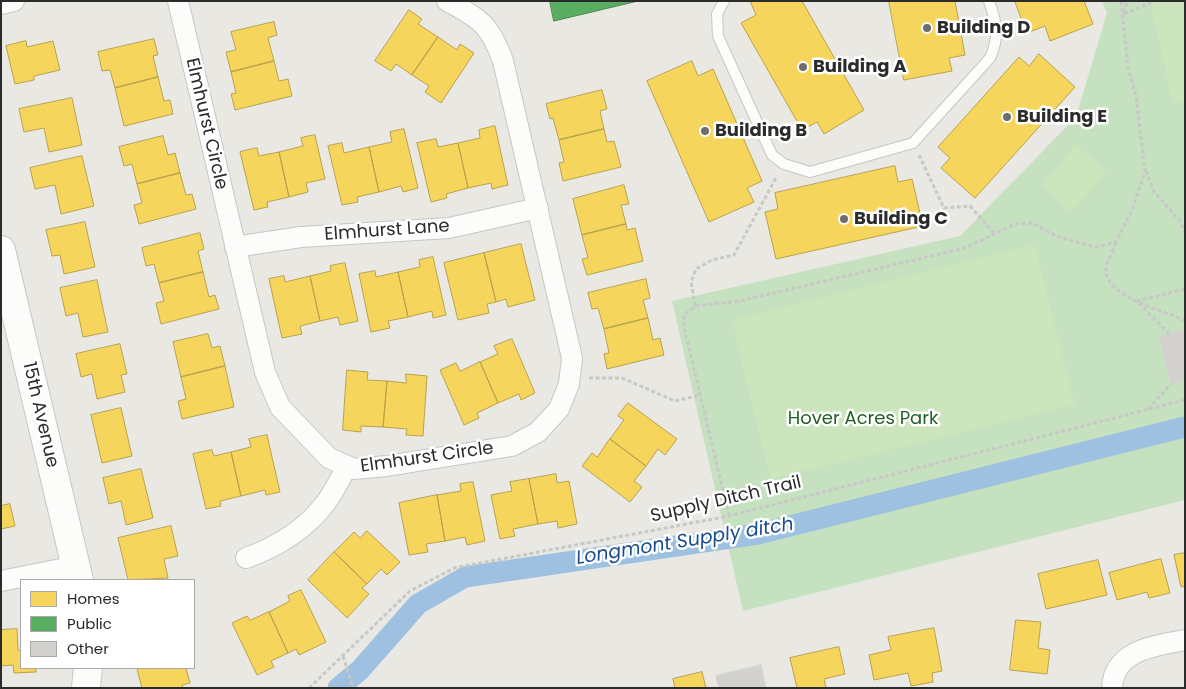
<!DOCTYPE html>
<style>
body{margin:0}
#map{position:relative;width:1186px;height:689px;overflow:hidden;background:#e9e8e2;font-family:Poppins,sans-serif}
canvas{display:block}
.frame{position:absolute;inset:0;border:2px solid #2b2b2b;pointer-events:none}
.legend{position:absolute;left:20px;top:579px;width:175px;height:90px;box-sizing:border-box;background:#fff;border:1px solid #aaa;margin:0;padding:6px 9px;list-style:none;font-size:15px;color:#2b2b2b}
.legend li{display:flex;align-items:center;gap:10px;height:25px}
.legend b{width:25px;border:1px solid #aaa}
</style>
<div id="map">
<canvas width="1186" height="689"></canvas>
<div class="frame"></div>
<ul class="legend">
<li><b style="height:14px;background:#f6d55c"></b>Homes</li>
<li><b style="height:14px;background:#5aae61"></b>Public</li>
<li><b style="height:14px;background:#d2d1cd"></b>Other</li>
</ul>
</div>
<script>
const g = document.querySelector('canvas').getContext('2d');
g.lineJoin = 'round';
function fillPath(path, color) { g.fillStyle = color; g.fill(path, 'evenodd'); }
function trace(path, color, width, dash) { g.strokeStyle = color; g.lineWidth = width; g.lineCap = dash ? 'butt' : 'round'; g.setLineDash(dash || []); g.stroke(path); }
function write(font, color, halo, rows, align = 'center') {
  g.font = font + ' Poppins,sans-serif'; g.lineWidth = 5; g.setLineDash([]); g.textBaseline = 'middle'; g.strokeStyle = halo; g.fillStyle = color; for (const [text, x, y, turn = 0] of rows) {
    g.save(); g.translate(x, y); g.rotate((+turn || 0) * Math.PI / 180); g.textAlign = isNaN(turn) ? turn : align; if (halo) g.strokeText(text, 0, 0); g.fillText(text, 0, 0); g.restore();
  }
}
const green = new Path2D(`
 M 1102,1 L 1185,1 L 1185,500 L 743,611 L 672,301 L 960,236 L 1076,117 L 1107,13 Z`);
const pitch = new Path2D(`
 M 1160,1 L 1185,1 L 1185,102 L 1173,104 L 1151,3 Z
 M 1076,144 L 1107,172 L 1071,212 L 1042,186 Z
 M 1035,245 L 1075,404 L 771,479 L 732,320 Z`);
const homes = new Path2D(`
 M 802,1 L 864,110 L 824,134 L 817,122 L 802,130 L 741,23 L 756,15 L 750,1 Z
 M 889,1 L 955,1 L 965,55 L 949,58 L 952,71 L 904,80 Z
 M 1015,1 L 1084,1 L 1093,24 L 1050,41 L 1045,26 L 1027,33 Z
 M 409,10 L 422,19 L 418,24 L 438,37 L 412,75 L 396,64 L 391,71 L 375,61 Z
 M 274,22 L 277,35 L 268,38 L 274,61 L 231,72 L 226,52 L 236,50 L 231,32 Z
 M 438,37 L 457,50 L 460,44 L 474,53 L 441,103 L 425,92 L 429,86 L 412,75 Z
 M 154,39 L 158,55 L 153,56 L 158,77 L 115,88 L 110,70 L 102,71 L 98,52 Z
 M 26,41 L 27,47 L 53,41 L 60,70 L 34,76 L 34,80 L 15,84 L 6,46 Z
 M 1039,54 L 1075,87 L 975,198 L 941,168 L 950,158 L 938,147 L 1019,57 L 1029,66 Z
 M 274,61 L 279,81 L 288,79 L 292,96 L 235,110 L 231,94 L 236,93 L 231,72 Z
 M 692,61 L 698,76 L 713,69 L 762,181 L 747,188 L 754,202 L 709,222 L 647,81 Z
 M 158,77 L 164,101 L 170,100 L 173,114 L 124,126 L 115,88 Z
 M 602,90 L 607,109 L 600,111 L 604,129 L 559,140 L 553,118 L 550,119 L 546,104 Z
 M 72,98 L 82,145 L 49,152 L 44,128 L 24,132 L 19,109 Z
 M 495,126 L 508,185 L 492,189 L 491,183 L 468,188 L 458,143 L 480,138 L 479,130 Z
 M 404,129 L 418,188 L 403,192 L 401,186 L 379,192 L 369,147 L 392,142 L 390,132 Z
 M 604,129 L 607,142 L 614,141 L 621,167 L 563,181 L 559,163 L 564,162 L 559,140 Z
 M 315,135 L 325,179 L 306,183 L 308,192 L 289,197 L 279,152 L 303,146 L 301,138 Z
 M 163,136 L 168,155 L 175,153 L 180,173 L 137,184 L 132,164 L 124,166 L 119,147 Z
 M 436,139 L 438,147 L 458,143 L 468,188 L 446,194 L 447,198 L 431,202 L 417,143 Z
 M 342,143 L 344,153 L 369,147 L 379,192 L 357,197 L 358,202 L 342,205 L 328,146 Z
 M 257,148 L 259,156 L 279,152 L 289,197 L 267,202 L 268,207 L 254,210 L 240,152 Z
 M 82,156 L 94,206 L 61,214 L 55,185 L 35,189 L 30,168 Z
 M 895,166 L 898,182 L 912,179 L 923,226 L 776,259 L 765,212 L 778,209 L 775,193 Z
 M 180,173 L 186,195 L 192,194 L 196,209 L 139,224 L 134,205 L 142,203 L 137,184 Z
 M 624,185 L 629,204 L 621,205 L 626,224 L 582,235 L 573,199 Z
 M 85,222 L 95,267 L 64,274 L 60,255 L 52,256 L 46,230 Z
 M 626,224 L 627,230 L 635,228 L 643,261 L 587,275 L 582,259 L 588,258 L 582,235 Z
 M 200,233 L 204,249 L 198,251 L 203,272 L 159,283 L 154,264 L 146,266 L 142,248 Z
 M 521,244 L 535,300 L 508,307 L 506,299 L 496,302 L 484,253 Z
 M 484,253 L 496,302 L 487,304 L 489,313 L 458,320 L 444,263 Z
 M 433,257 L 446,315 L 433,318 L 432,311 L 408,317 L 398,272 L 420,267 L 419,260 Z
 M 345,263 L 358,321 L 340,325 L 338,317 L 320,321 L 310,276 L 331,271 L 330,266 Z
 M 375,271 L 376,277 L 398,272 L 408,317 L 388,321 L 390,328 L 371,332 L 359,274 Z
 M 203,272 L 209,297 L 215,295 L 219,309 L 161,324 L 156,303 L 164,301 L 159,283 Z
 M 284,276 L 285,282 L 310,276 L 320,321 L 300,326 L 302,334 L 282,338 L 269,279 Z
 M 646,279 L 650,298 L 643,300 L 648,318 L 604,329 L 598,308 L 592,309 L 588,293 Z
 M 97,280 L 108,332 L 83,337 L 78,313 L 66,316 L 60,288 Z
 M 648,318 L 653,340 L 660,338 L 664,355 L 607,369 L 604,354 L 609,353 L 604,329 Z
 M 208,334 L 212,348 L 220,346 L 225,366 L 181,377 L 173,342 Z
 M 512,339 L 535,393 L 521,400 L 519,394 L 498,403 L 480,362 L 498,354 L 494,346 Z
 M 120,344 L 127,374 L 121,375 L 125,392 L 97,399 L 92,374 L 81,377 L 76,354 Z
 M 480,362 L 498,403 L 477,413 L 479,418 L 464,425 L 440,370 L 456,363 L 460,371 Z
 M 225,366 L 234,407 L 182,419 L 178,401 L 186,399 L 181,377 Z
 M 347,370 L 368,372 L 367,380 L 387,381 L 383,427 L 361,426 L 361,432 L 343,430 Z
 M 406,374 L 427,376 L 423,436 L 406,435 L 407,429 L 383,427 L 387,381 L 406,383 Z
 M 628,403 L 677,439 L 665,455 L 658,449 L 646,466 L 610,439 L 624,420 L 618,416 Z
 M 121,408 L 132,456 L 102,463 L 91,415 Z
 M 267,435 L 280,492 L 266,495 L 265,490 L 241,496 L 231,452 L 251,447 L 249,439 Z
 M 610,439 L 646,466 L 634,481 L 642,487 L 630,502 L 582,466 L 592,453 L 597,457 Z
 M 212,450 L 214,456 L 231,452 L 241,496 L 220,501 L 221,506 L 206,509 L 193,454 Z
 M 141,469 L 153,518 L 126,525 L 121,501 L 109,504 L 103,478 Z
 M 556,474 L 557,483 L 569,481 L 577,524 L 558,528 L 557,521 L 538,524 L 529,479 Z
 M 529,479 L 538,524 L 513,529 L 515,536 L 500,539 L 491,495 L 512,491 L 510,482 Z
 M 473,482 L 485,541 L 467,545 L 465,537 L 445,541 L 437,495 L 461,491 L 460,484 Z
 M 437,495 L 445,541 L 426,544 L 428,552 L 409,555 L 399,503 Z
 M 10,504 L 15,526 L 1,529 L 1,506 Z
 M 171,526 L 178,556 L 164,559 L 168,578 L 128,580 L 118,538 Z
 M 367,531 L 400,562 L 387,575 L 381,569 L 367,584 L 334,552 L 354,532 L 360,538 Z
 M 334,552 L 367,584 L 362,588 L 369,594 L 347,618 L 308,580 Z
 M 1185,553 L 1185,586 L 1181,587 L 1174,555 Z
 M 1161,559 L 1170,593 L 1149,598 L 1147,592 L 1117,600 L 1109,573 Z
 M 1098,560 L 1107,595 L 1046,609 L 1038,574 Z
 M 301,590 L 326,642 L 299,655 L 296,649 L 288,653 L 269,612 L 290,601 L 288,596 Z
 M 269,612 L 288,653 L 271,661 L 274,667 L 257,675 L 232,623 L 247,616 L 250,620 Z
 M 1016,620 L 1041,622 L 1038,648 L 1050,650 L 1047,674 L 1010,670 Z
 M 934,628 L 942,671 L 932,673 L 933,682 L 911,686 L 908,673 L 874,680 L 869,655 L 891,650 L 888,637 Z
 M 17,629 L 18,650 L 21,650 L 21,668 L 36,668 L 36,672 L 14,673 L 13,665 L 1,666 L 1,630 Z
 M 839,647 L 845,674 L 824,679 L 826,688 L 797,688 L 790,658 Z
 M 144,668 L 186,668 L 190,683 L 182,685 L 183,688 L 142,688 L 137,669 Z
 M 702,672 L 706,688 L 675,688 L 673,679 Z`);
const public = new Path2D(`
 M 550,1 L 638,1 L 554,21 Z`);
const canal = new Path2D(`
 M 338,688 L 360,670 L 418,604 L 465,577 L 758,534 L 1185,427`);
const building = new Path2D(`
 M 1185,330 L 1185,381 L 1171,384 L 1159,337 Z
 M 761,665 L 766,688 L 719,688 L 716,676 Z`);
const path = new Path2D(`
 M 1124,13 L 1127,1
 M 1124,14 L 1151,3
 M 919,155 L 944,208 L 970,206 L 994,233
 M 1146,171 L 1154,192 L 1181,222 L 1185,233
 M 1116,243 C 1113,251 1105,264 1106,272 C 1109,298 1164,310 1185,321
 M 695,306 L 691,282 L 696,269 L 712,260 L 734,255 L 777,176
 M 1169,334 L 1137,301 L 1185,289
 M 589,378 L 622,378 L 675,401 L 700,395
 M 1148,409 L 1171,384
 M 729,516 L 684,327 L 684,315 L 695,306 L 740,301 L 965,248 L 1015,224 L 1032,223 L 1058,237 L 1096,247 L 1116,242 L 1133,208 L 1145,171 L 1136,95 L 1128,68 L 1121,1
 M 343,656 L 353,688
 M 309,688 L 410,591 L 454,568 L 729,516 L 1185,400`);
const lane = new Path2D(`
 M 724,1 L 717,14 L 718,36 L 772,155 L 784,164 L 810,172 L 913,143 L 990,58 C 1000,35 997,24 989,1`);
const street = new Path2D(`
 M 178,1 L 265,372 L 280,407 L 329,458 L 354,469 L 387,466 L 512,446 L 538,432 L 559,409 L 569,384 L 572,358 L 503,61 C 490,25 481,19 447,1
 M 1,4 L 14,1
 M 235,247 L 301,237 L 449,228 L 538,208
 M 246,558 C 277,547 308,528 327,501 C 335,490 340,478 347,467
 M 1,581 L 76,566
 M 1112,688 C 1114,649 1156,646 1185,640`);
const secondary = new Path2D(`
 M 1,250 L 79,580
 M 86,688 L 88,668`);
const markers = [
 [927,28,5,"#6e6d6b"],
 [803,67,5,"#6e6d6b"],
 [1007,117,5,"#6e6d6b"],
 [705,131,5,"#6e6d6b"],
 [844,219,5,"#6e6d6b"]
];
const poiNames = [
 ["Building D",937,28],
 ["Building A",813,67],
 ["Building E",1017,117],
 ["Building B",715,131],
 ["Building C",854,219]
];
const streetNames = [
 ["Elmhurst Circle",206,124,77],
 ["Elmhurst Lane",387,231,-4],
 ["15th Avenue",40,415,77],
 ["Elmhurst Circle",427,458,-8],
 ["Supply Ditch Trail",726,500,-13]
];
const parkNames = [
 ["Hover Acres Park",863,419]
];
const waterNames = [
 ["Longmont Supply ditch",685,542,-9]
];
fillPath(green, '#c5e1bf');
fillPath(pitch, '#cde5bd');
fillPath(homes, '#f6d55c');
trace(homes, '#b9a24d', 1);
fillPath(public, '#5aae61');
trace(public, '#4c8751', 1);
trace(canal, '#9ec1e2', 21);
fillPath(building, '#d2d1cd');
trace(building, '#d4d3ce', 1);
trace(lane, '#c7c6c6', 12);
trace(street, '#c7c6c6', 22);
trace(secondary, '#c7c6c6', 30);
trace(path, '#c8c8c7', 3, [4, 2.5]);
trace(lane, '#fcfcfb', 10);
trace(street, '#fcfcfb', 20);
trace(secondary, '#fcfcfb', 28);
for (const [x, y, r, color] of markers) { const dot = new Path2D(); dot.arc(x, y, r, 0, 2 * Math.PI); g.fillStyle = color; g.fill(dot); trace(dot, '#fff', 2); }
write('bold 18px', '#2b2b2b', '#fff', poiNames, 'left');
write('18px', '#2b2b2b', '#fff', streetNames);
write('18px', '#226124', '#fff', parkNames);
write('italic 19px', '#1c4d8f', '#fff', waterNames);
</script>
